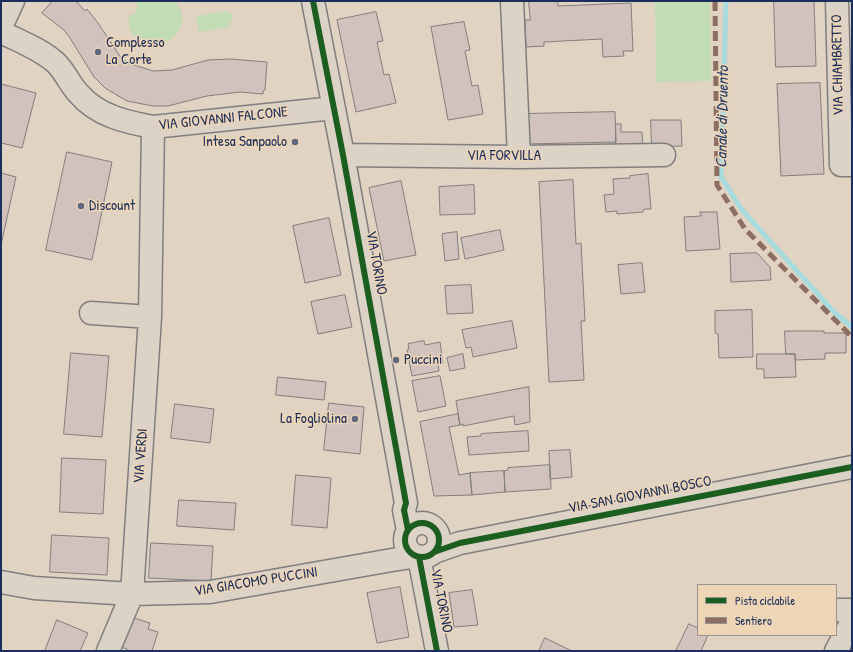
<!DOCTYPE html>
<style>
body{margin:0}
#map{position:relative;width:853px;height:652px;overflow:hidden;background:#e0d3c2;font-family:"Patrick Hand",sans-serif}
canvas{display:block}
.frame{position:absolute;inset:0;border:2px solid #1b2f5e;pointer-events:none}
.legend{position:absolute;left:697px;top:584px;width:140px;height:52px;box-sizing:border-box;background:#edd5b5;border:1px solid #999392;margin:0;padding:5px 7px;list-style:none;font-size:12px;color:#1b2f5e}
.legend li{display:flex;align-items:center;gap:8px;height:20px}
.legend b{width:20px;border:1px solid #999392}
</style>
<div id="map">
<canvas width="853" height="652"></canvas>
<div class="frame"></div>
<ul class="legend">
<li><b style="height:5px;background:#1b5e20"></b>Pista ciclabile</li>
<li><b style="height:5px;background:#8d6e63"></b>Sentiero</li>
</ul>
</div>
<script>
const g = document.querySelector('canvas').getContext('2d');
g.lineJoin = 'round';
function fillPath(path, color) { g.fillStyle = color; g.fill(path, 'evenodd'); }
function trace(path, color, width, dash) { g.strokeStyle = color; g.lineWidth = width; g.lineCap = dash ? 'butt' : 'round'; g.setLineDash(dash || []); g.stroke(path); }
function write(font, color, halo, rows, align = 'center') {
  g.font = font + ' "Patrick Hand",sans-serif'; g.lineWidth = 3; g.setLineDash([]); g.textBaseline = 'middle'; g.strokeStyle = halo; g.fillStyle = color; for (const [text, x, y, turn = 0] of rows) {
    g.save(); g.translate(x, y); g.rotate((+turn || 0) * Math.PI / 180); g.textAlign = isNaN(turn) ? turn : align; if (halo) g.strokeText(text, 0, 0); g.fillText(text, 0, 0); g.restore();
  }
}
const green = new Path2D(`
 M 135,1 L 175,1 C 201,31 150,64 132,33 C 129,27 128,21 129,15 L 134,15 L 138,6 Z
 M 655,1 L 710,1 L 711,81 L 656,82 Z
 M 228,11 L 228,14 L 232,14 L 233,21 L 229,22 L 230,27 L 199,32 L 196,16 Z`);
const stream = new Path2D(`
 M 726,1 L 721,177 L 742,210 L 834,312 L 852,327`);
const building = new Path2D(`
 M 53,1 L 76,1 L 85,11 L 87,9 L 98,23 L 122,59 L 131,64 L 153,71 L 172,70 L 208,60 L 230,59 L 267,62 L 265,90 L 263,91 L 263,94 L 240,92 L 207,96 L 168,106 L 153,106 L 127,101 L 105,88 L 94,77 L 70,38 L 64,30 L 42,13 Z
 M 529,1 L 558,1 L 558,6 L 631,3 L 633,51 L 623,51 L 624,56 L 603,57 L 602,39 L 544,42 L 544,46 L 526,47 L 525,20 L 530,20 Z
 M 774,1 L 814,1 L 816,66 L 776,67 Z
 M 376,12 L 383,41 L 377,42 L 384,75 L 389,74 L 396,103 L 356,112 L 337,20 Z
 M 464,22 L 470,50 L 465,51 L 472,86 L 478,85 L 483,114 L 448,120 L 431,27 Z
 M 820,83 L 824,174 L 781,176 L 777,84 Z
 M 1,84 L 36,93 L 22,148 L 1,143 Z
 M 615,112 L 616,142 L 526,144 L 525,114 Z
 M 651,120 L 681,120 L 682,146 L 652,147 Z
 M 616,124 L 621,124 L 621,132 L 642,132 L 643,147 L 616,148 Z
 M 67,152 L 112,162 L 92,260 L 46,250 Z
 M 1,173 L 16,177 L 1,245 Z
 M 648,174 L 651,209 L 644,209 L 643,212 L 617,214 L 617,211 L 606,212 L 604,195 L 614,194 L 613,179 L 630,178 L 630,176 Z
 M 573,180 L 576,244 L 581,243 L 585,321 L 581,321 L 584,380 L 549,382 L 539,182 Z
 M 401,181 L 416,255 L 384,261 L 369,188 Z
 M 474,185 L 475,214 L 440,215 L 439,187 Z
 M 700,212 L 717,212 L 720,249 L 686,251 L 684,217 L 701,216 Z
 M 329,218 L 341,275 L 305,283 L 293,226 Z
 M 500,230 L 504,250 L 465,259 L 461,238 Z
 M 457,232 L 459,259 L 445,261 L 442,234 Z
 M 757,253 L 770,267 L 771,280 L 731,282 L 730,254 Z
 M 642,263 L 645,292 L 621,294 L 618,265 Z
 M 471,285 L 473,313 L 447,314 L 445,286 Z
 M 345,295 L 352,327 L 318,334 L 311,302 Z
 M 752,310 L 753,357 L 719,358 L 718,334 L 715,333 L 715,311 Z
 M 512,321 L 517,348 L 473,357 L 471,347 L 466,348 L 462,330 Z
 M 785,331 L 824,331 L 824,333 L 846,333 L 846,353 L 825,353 L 825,359 L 795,360 L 795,354 L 786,354 Z
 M 424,341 L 425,345 L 440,342 L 443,363 L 438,364 L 439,371 L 412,376 L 407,350 L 409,349 L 408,344 Z
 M 71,353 L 109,356 L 102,437 L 64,434 Z
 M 463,354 L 465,368 L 450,371 L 447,358 Z
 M 757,354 L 795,354 L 796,377 L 764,378 L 764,369 L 757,369 Z
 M 440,376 L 446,406 L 418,412 L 412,381 Z
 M 278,377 L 326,382 L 324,400 L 276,395 Z
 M 529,387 L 530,422 L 515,425 L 514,416 L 463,426 L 463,424 L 460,425 L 456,401 Z
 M 329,403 L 364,407 L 360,454 L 324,450 Z
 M 175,404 L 214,409 L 210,443 L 171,438 Z
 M 458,414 L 460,425 L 449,427 L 459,475 L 470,473 L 472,495 L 434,496 L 420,422 Z
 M 528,431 L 529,451 L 469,455 L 467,437 L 481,436 L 481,434 Z
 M 570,450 L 572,477 L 550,479 L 549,451 Z
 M 62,458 L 106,460 L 103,514 L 60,512 Z
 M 550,465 L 551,489 L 505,492 L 504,471 L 508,470 L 508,468 Z
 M 504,471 L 505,492 L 472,495 L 470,473 Z
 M 296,475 L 331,478 L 327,528 L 292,525 Z
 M 179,500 L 236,503 L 234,530 L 177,526 Z
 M 52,535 L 109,538 L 107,575 L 50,572 Z
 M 151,543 L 213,546 L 211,581 L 149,578 Z
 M 400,587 L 409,637 L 377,643 L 367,593 Z
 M 472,590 L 478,625 L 454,627 L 449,593 Z
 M 131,617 L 150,623 L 148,629 L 158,632 L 152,651 L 126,651 L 127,649 L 121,647 Z
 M 57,620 L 88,633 L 80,651 L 45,651 Z
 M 689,624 L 698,628 L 698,635 L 708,635 L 701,651 L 676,651 Z
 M 545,638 L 572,651 L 539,651 Z`);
const minor = new Path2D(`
 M 313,1 L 343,155 L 406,503 L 404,510 L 408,530
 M 512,1 L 519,157
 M 837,1 L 841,165 L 852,165
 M 1,27 L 13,1
 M 1,32 C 19,41 40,49 55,62 C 65,71 70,85 79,94 C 98,116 126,122 153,127 L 334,108
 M 343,155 L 519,157 L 664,155
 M 91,313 L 150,317 L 132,594 L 108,651
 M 150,317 L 153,127
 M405 540a17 17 0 1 1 34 0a17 17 0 1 1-34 0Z
 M 434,552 L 460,543 L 852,467
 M 419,557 L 437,651
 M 1,582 L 34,588 L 132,594 L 210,592 L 392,560 L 418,556
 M 836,610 L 852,610
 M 836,651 L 852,621`);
const quiet = new Path2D(`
 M 715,1 L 717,185 L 745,229 L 852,337`);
const cycleway = new Path2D(`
 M 313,1 L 343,155 L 406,503 L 404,510 L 408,530
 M405 540a17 17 0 1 1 34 0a17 17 0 1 1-34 0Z
 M 434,552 L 460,543 L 852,467
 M 419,557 L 437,651`);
const markers = [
 [98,52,4,"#606881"],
 [295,142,4,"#606881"],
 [81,206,4,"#606881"],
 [396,360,4,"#606881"],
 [355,419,4,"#606881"]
];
const poiNames = [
 ["Complesso",106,43],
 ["La Corte",106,60],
 ["Intesa Sanpaolo",287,142,"right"],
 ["Discount",89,206],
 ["Puccini",404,360],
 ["La Fogliolina",347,419,"right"]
];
const streetNames = [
 ["VIA CHIAMBRETTO",838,65,-91],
 ["VIA GIOVANNI FALCONE",223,119,-6],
 ["VIA FORVILLA",504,156],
 ["VIA TORINO",376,263,80],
 ["VIA VERDI",141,456,-86],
 ["VIA SAN GIOVANNI BOSCO",640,495,-11],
 ["VIA GIACOMO PUCCINI",256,582,-9],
 ["VIA TORINO",441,601,79]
];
const waterNames = [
 ["Canale di Druento",723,117,-89]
];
fillPath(green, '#c2dcb5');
trace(stream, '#a7dbde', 5);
fillPath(building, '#d1c2bd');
trace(building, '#807e7f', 1);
trace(minor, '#807e7f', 25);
trace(minor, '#dcd2c6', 22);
trace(quiet, '#8d6e63', 5, [10, 5]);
trace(cycleway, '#1b5e20', 6);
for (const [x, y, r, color] of markers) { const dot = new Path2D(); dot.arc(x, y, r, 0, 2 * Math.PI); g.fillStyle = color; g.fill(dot); trace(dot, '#edd5b5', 1.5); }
write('15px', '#1b2f5e', '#edd5b5', poiNames, 'left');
write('15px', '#1b2f5e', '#edd5b5', streetNames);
write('italic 16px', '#27416c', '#edd5b5', waterNames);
</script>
